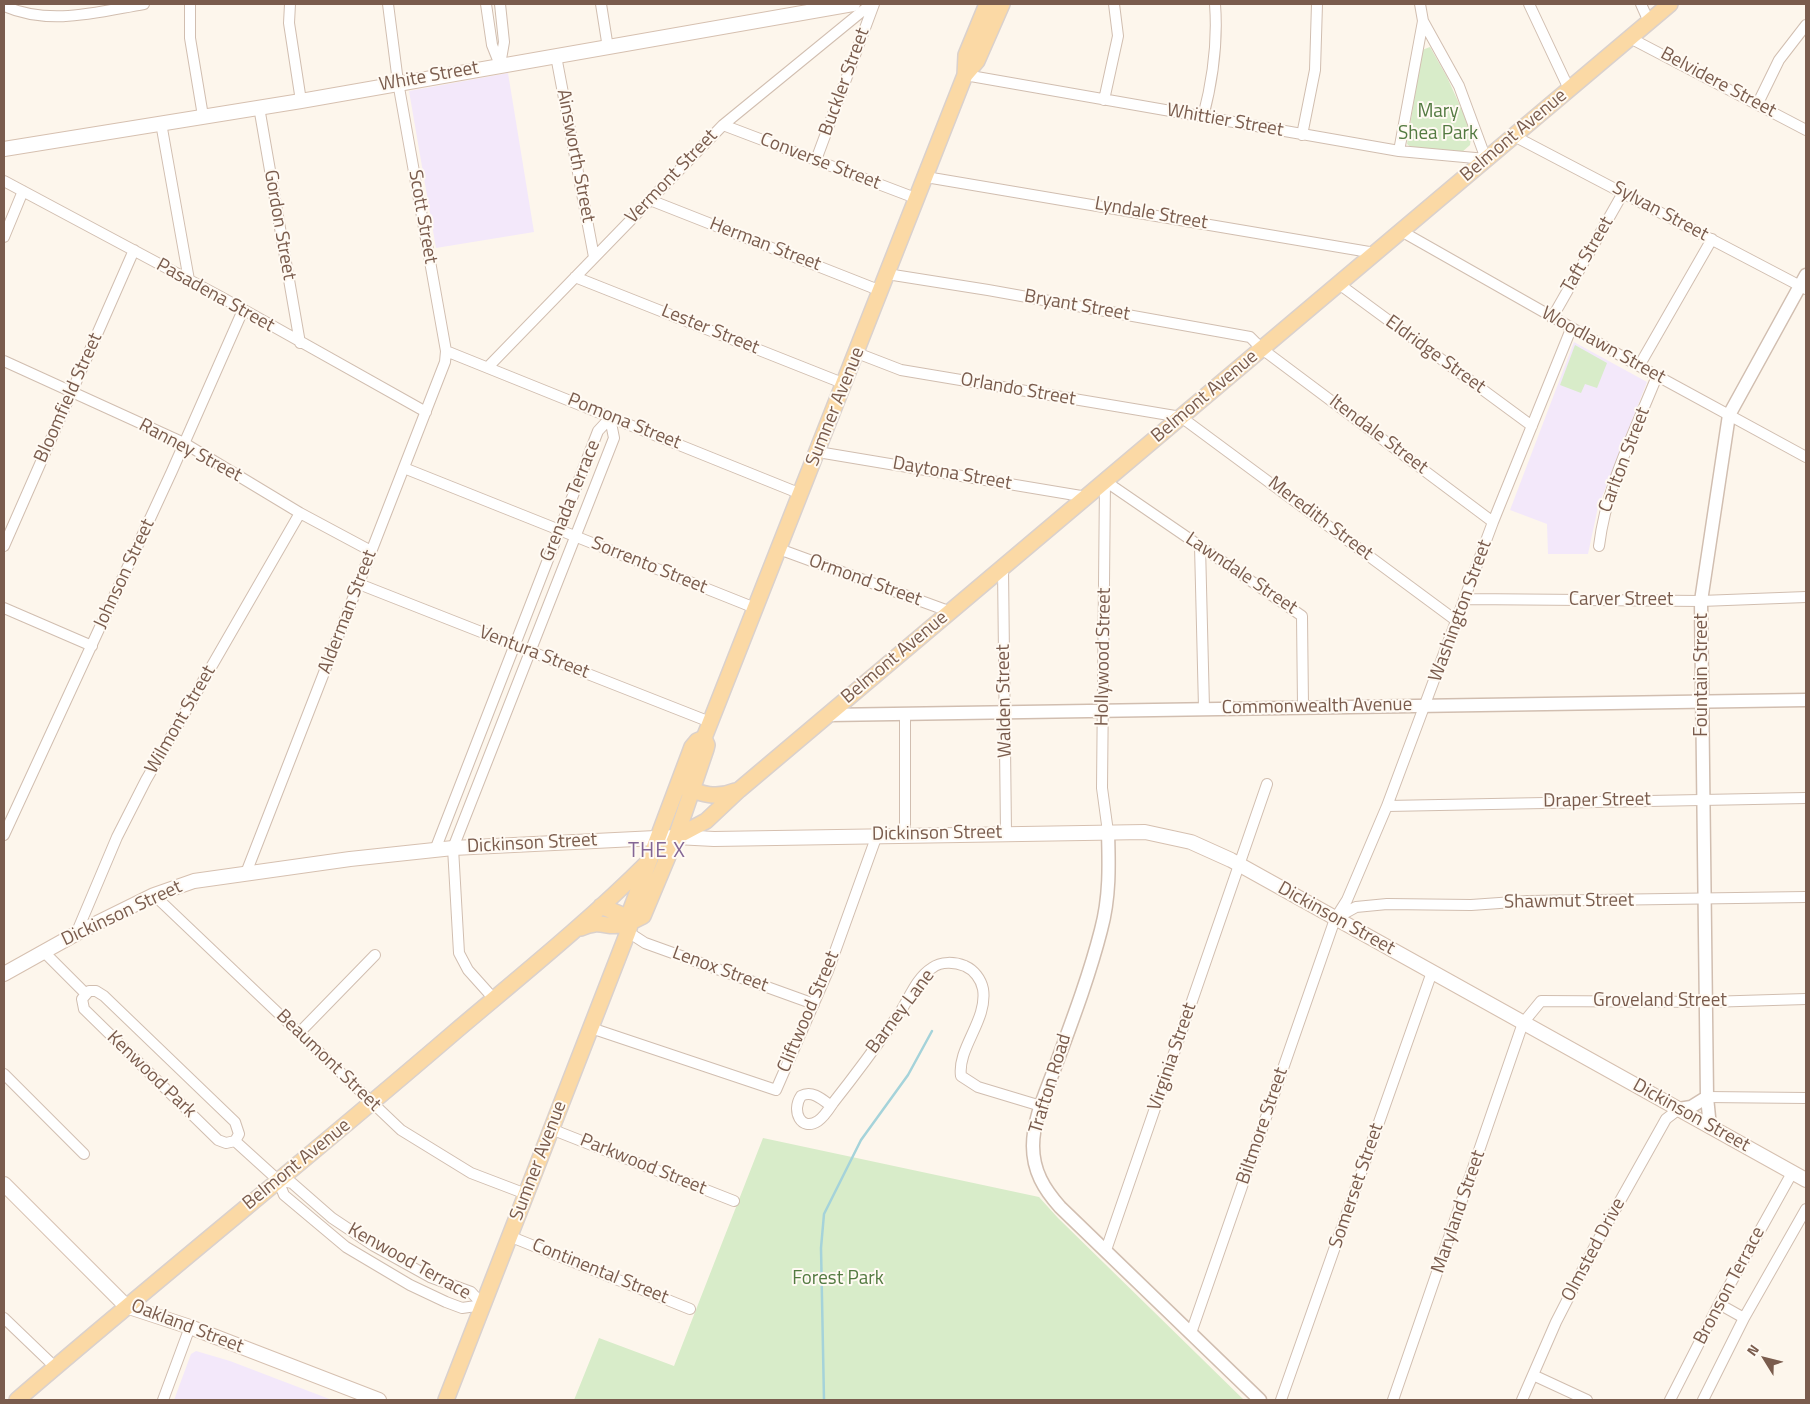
<!DOCTYPE html>
<style>
body{margin:0}
#map{position:relative;width:1810px;height:1404px;overflow:hidden;background:#fdf6ec;font-family:"Titillium Web",sans-serif}
canvas{display:block}
.frame{position:absolute;inset:0;border:5px solid #7a5c4d;pointer-events:none}
.north{position:absolute;left:1740px;top:1334px;width:50px;height:50px;-webkit-text-stroke:4px #fffaf3;paint-order:stroke;rotate:306deg;font-size:14px;font-weight:700;line-height:20px;text-align:center;color:#7a5c4d}
.north::after{content:'';display:block;margin:auto;width:18px;height:22px;background:#7a5c4d;clip-path:polygon(50% 0,100% 100%,50% 72%,0 100%)}
</style>
<div id="map">
<canvas width="1810" height="1404"></canvas>
<div class="frame"></div>
<div class="north">N</div>
</div>
<script>
const g = document.querySelector('canvas').getContext('2d');
g.lineJoin = 'round';
function fillPath(path, color) { g.fillStyle = color; g.fill(path, 'evenodd'); }
function trace(path, color, width, dash) { g.strokeStyle = color; g.lineWidth = width; g.lineCap = dash ? 'butt' : 'round'; g.setLineDash(dash || []); g.stroke(path); }
function write(font, color, halo, rows, align = 'center') {
  g.font = font + ' "Titillium Web",sans-serif'; g.lineWidth = 4; g.setLineDash([]); g.textBaseline = 'middle'; g.strokeStyle = halo; g.fillStyle = color; for (const [text, x, y, turn = 0] of rows) {
    g.save(); g.translate(x, y); g.rotate((+turn || 0) * Math.PI / 180); g.textAlign = isNaN(turn) ? turn : align; if (halo) g.strokeText(text, 0, 0); g.fillText(text, 0, 0); g.restore();
  }
}
const education = new Path2D(`
 M 508,73 L 534,232 L 436,248 L 409,91 Z
 M 1574,342 L 1647,382 L 1598,507 L 1588,554 L 1548,554 L 1547,524 L 1510,510 Z
 M 196,1351 L 230,1361 L 332,1400 L 174,1400 L 191,1354 Z`);
const green = new Path2D(`
 M 1430,47 L 1447,77 L 1472,132 L 1470,145 L 1461,153 L 1412,148 L 1407,144 L 1422,50 Z
 M 1575,345 L 1607,363 L 1597,388 L 1585,384 L 1581,393 L 1560,385 Z
 M 763,1138 L 1039,1197 L 1058,1218 L 1244,1400 L 574,1400 L 599,1338 L 674,1366 Z`);
const stream = new Path2D(`
 M 824,1400 L 821,1248 L 824,1214 L 861,1140 L 908,1075 L 932,1031`);
const minor = new Path2D(`
 M 190,4 L 190,38 L 203,116
 M 290,4 L 289,23 L 301,101
 M 486,4 L 492,45 L 500,65
 M 601,4 L 608,48
 M 1529,4 L 1569,89
 M 1641,4 L 1649,22
 M 4,6 C 50,26 97,12 144,4
 M 1630,38 L 1806,130
 M 556,56 L 594,257
 M 500,65 L 504,42 L 500,4
 M 965,75 L 1399,151 L 1486,159 L 1459,86 L 1423,21 L 1420,4
 M 1104,100 L 1118,36 L 1114,4
 M 1758,103 L 1779,60 L 1806,25
 M 259,107 L 300,343
 M 1203,117 C 1213,79 1218,43 1215,4
 M 161,123 L 189,280
 M 723,125 L 918,199
 M 1302,135 L 1315,70 L 1317,4
 M 1514,136 L 1806,289
 M 1399,151 L 1423,21
 M 816,160 L 874,4
 M 926,177 L 1375,253
 M 4,181 L 221,297 L 426,412
 M 650,200 L 881,291
 M 1401,231 L 1639,366 L 1806,457
 M 4,237 L 23,191
 M 887,274 L 988,290 L 1250,337 L 1262,349 L 1493,522
 M 575,277 L 845,384
 M 1339,284 L 1532,426
 M 1552,318 L 1623,193
 M 446,351 L 801,494
 M 857,353 L 901,370 L 1181,417 L 1458,622
 M 4,361 L 184,443 L 300,513 L 371,551
 M 1639,366 L 1712,239
 M 488,367 L 723,125 L 871,4
 M 818,452 L 1087,497
 M 404,468 L 755,608
 M 1105,481 L 1102,788 L 1108,832
 M 1105,481 L 1302,616 L 1303,706
 M 4,546 L 134,250
 M 1200,546 L 1204,708
 M 1599,546 C 1606,487 1635,431 1657,376
 M 779,549 L 951,612
 M 1003,568 L 1006,833
 M 359,584 L 710,722
 M 1466,599 L 1701,601 L 1806,597
 M 4,608 L 92,646
 M 905,713 L 905,834
 M 1387,806 L 1806,798
 M 4,835 L 172,471 L 243,310
 M 435,850 L 598,431 L 610,418
 M 246,873 L 445,362 L 446,351 L 398,82 L 388,4
 M 154,895 L 401,1130 L 471,1173 L 526,1194
 M 1336,918 L 1356,907 L 1387,904 L 1471,905 L 1528,901 L 1806,897
 M 628,932 L 645,943 L 814,1004
 M 76,934 L 117,837 L 146,780 L 300,513
 M 43,951 L 86,994
 M 89,991 L 96,991 L 104,996 L 235,1122 L 239,1134 L 235,1141 L 226,1143 L 218,1140 L 84,1009 L 82,999 Z
 M 494,999 L 468,970 L 459,953 L 453,848 L 614,438 L 610,418
 M 591,1028 L 776,1090 L 828,971 L 877,835
 M 299,1033 L 375,955
 M 4,1074 L 84,1154
 M 1707,1097 L 1806,1098
 M 831,1106 C 822,1099 812,1090 801,1096 C 791,1111 801,1132 818,1121 C 824,1117 829,1109 833,1103 C 856,1074 878,1044 899,1014 C 909,999 916,978 932,968 C 941,961 955,962 965,966 C 974,970 981,979 983,989 C 988,1020 957,1048 961,1076 L 978,1087 L 1041,1106
 M 551,1129 L 734,1201
 M 235,1141 L 278,1180 L 284,1195 L 346,1247 L 410,1285 L 446,1302 L 462,1308 L 483,1305
 M 278,1180 L 292,1183 L 332,1218 L 374,1246 L 430,1277 L 471,1292 L 483,1305
 M 509,1236 L 690,1309
 M 1106,1250 L 1267,784
 M 1719,1304 L 1744,1318
 M 4,1318 L 55,1367
 M 1191,1333 L 1335,919 L 1347,900 L 1387,806 L 1493,522 L 1571,329
 M 1533,1375 L 1587,1400
 M 163,1400 L 190,1327
 M 1281,1400 L 1432,972
 M 1393,1400 L 1523,1023 L 1541,1001 L 1707,1002 L 1806,999
 M 1522,1400 L 1556,1322 L 1597,1242 L 1666,1119 L 1679,1109
 M 1670,1400 L 1719,1304 L 1792,1173
 M 1703,1400 L 1744,1318 L 1806,1209`);
const tertiary = new Path2D(`
 M 828,715 L 1806,700
 M 1108,832 C 1109,865 1110,897 1101,930 C 1089,977 1071,1024 1054,1070 C 1045,1094 1033,1120 1033,1146 C 1033,1171 1044,1189 1060,1207 L 1260,1400
 M 1679,1109 L 1691,1107 L 1707,1097
 M 1710,1127 L 1707,1097 L 1701,601 L 1729,415 L 1806,275`);
const secondary = new Path2D(`
 M 4,149 L 301,101 L 853,4
 M 4,974 L 81,931 L 154,895 L 194,881 L 350,859 L 453,848 L 676,837 L 714,839 L 1145,832 L 1191,842 L 1231,860 L 1806,1180
 M 4,1184 L 126,1306 L 190,1327 L 379,1400`);
const primary = new Path2D(`
 M 965,75 L 977,61 L 1002,4
 M 683,787 C 702,794 716,799 735,791
 M 676,837 L 706,821 L 739,790 L 1670,4
 M 601,906 L 622,915 L 627,930
 M 631,922 L 643,916 L 676,837 L 706,749 L 707,745 L 704,738 L 965,75 L 966,55 L 987,4
 M 581,928 C 601,918 608,930 624,924
 M 17,1400 C 162,1275 312,1155 457,1030 C 522,975 588,922 648,862
 M 446,1400 L 628,932 L 631,922 L 630,912 L 692,747 L 697,741 L 704,738`);
const streetNames = [
 ["White Street",429,77,-10],
 ["Buckler Street",845,82,-70],
 ["Belvidere Street",1718,83,28],
 ["Whittier Street",1225,121,10],
 ["Belmont Avenue",1514,136,-40],
 ["Ainsworth Street",575,156,79],
 ["Converse Street",820,162,21],
 ["Vermont Street",672,177,-46],
 ["Sylvan Street",1660,212,28],
 ["Lyndale Street",1151,214,10],
 ["Scott Street",422,217,80],
 ["Gordon Street",279,225,80],
 ["Herman Street",765,245,21],
 ["Taft Street",1588,255,-60],
 ["Pasadena Street",215,296,29],
 ["Bryant Street",1077,306,10],
 ["Lester Street",710,330,22],
 ["Woodlawn Street",1603,346,29],
 ["Eldridge Street",1435,355,36],
 ["Orlando Street",1018,390,10],
 ["Belmont Avenue",1205,397,-40],
 ["Bloomfield Street",69,398,-66],
 ["Sumner Avenue",836,407,-68],
 ["Pomona Street",624,422,22],
 ["Itendale Street",1378,435,37],
 ["Ranney Street",190,451,28],
 ["Carlton Street",1625,460,-69],
 ["Daytona Street",952,474,10],
 ["Grenada Terrace",571,501,-68],
 ["Meredith Street",1320,519,37],
 ["Sorrento Street",649,566,22],
 ["Johnson Street",125,574,-65],
 ["Lawndale Street",1241,574,34],
 ["Ormond Street",865,581,20],
 ["Carver Street",1621,600],
 ["Washington Street",1461,611,-70],
 ["Alderman Street",348,612,-69],
 ["Ventura Street",534,653,21],
 ["Hollywood Street",1104,657,-89],
 ["Belmont Avenue",895,658,-40],
 ["Fountain Street",1702,675,-90],
 ["Walden Street",1005,701,-91],
 ["Commonwealth Avenue",1317,707,-1],
 ["Wilmont Street",181,720,-60],
 ["Draper Street",1597,801,-1],
 ["Dickinson Street",937,834,-1],
 ["Dickinson Street",532,844,-3],
 ["Shawmut Street",1569,902,-1],
 ["Dickinson Street",122,914,-25],
 ["Dickinson Street",1336,919,29],
 ["Lenox Street",720,970,20],
 ["Groveland Street",1660,1001],
 ["Cliftwood Street",809,1012,-67],
 ["Barney Lane",901,1012,-53],
 ["Virginia Street",1173,1057,-71],
 ["Beaumont Street",328,1061,44],
 ["Kenwood Park",151,1075,44],
 ["Trafton Road",1051,1084,-73],
 ["Dickinson Street",1691,1116,29],
 ["Biltmore Street",1263,1126,-71],
 ["Sumner Avenue",539,1161,-69],
 ["Belmont Avenue",297,1165,-39],
 ["Parkwood Street",643,1165,22],
 ["Somerset Street",1357,1186,-71],
 ["Maryland Street",1459,1212,-71],
 ["Olmsted Drive",1594,1250,-62],
 ["Kenwood Terrace",409,1262,29],
 ["Continental Street",600,1272,22],
 ["Bronson Terrace",1730,1286,-62],
 ["Oakland Street",187,1327,21]
];
const parkNames = [
 ["Mary",1438,112],
 ["Shea Park",1438,134],
 ["Forest Park",838,1279]
];
const quarterNames = [
 ["THE X",657,852]
];
fillPath(education, '#f3e8fa');
fillPath(green, '#d8ecc9');
trace(stream, '#a5d3da', 2.5);
trace(minor, '#d1beb0', 12);
trace(tertiary, '#d1beb0', 15);
trace(secondary, '#d6c0b0', 16);
trace(primary, '#dad1cd', 18);
trace(minor, '#fff', 10);
trace(tertiary, '#fff', 12);
trace(secondary, '#fff', 14);
trace(primary, '#fbd9a5', 15);
write('19px', '#7a5c4d', '#fffaf3', streetNames);
write('19px', '#537a41', '#fffaf3', parkNames);
g.letterSpacing = '1px';
write('21px', '#846695', '#fffaf3', quarterNames);
g.letterSpacing = '0px';
</script>
